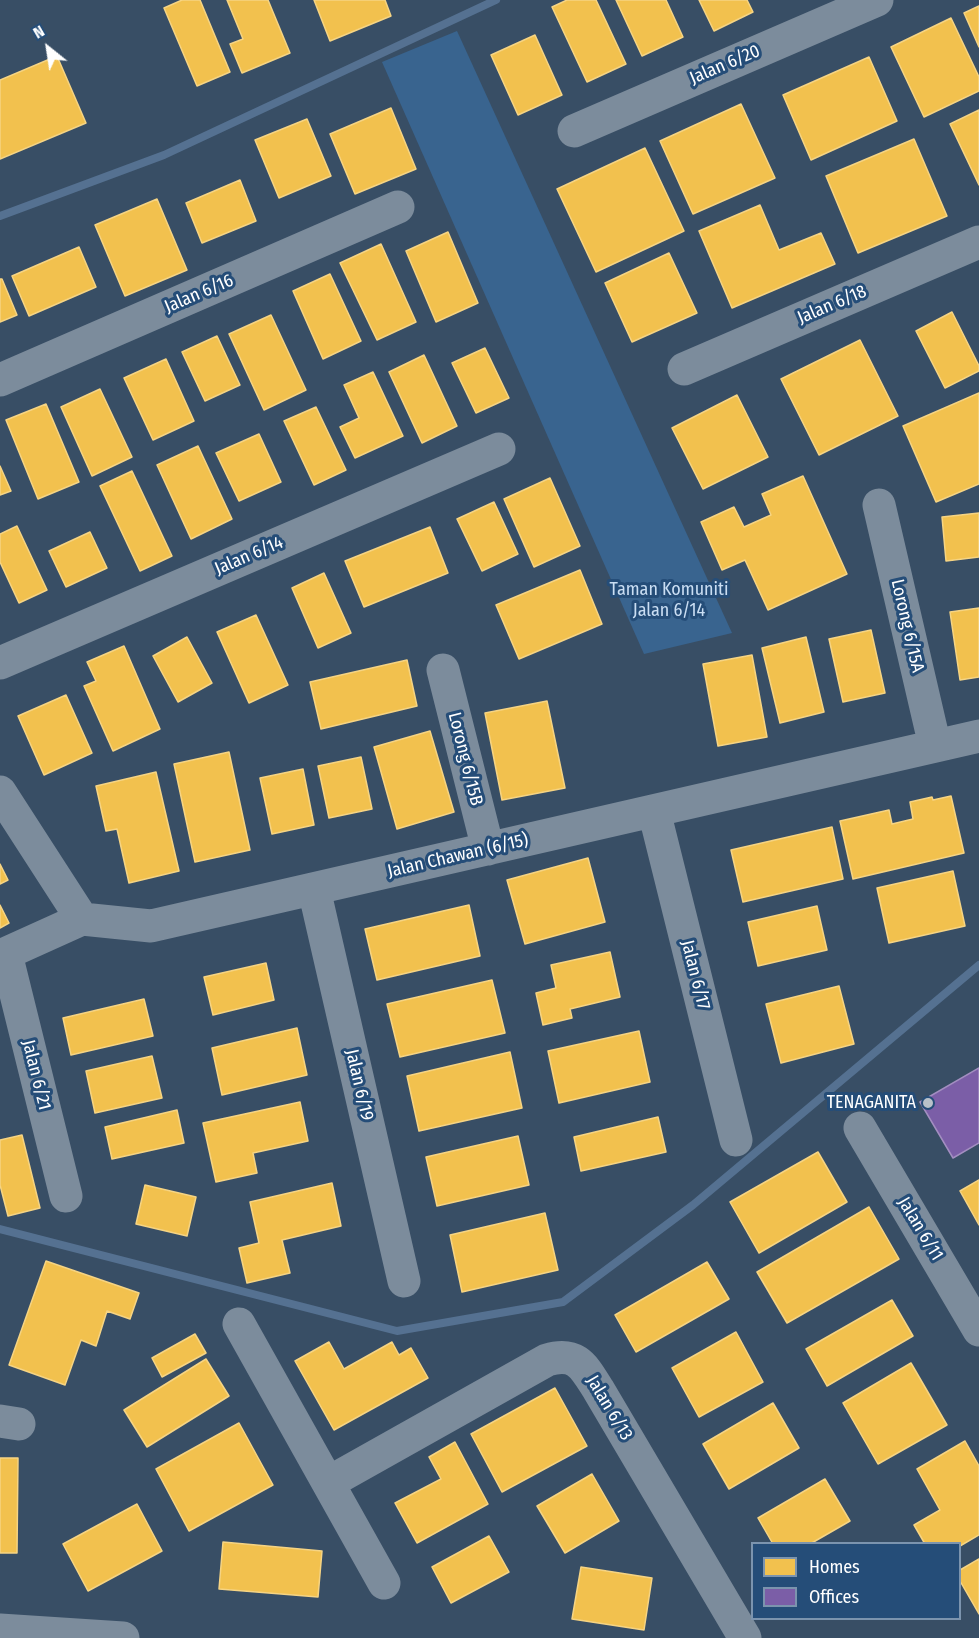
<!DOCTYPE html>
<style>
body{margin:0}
#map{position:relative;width:979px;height:1638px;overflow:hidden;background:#384e65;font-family:"Fira Sans Condensed",sans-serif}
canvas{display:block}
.legend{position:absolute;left:751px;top:1542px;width:210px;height:78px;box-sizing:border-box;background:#254d78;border:2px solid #7c94ae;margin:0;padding:8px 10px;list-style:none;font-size:18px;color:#fff}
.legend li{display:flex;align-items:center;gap:12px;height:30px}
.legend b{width:30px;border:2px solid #7c94ae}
.north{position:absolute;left:18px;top:18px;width:60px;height:60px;-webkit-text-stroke:4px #254d78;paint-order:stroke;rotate:330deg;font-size:16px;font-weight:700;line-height:24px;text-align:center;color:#fff}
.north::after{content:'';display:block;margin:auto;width:21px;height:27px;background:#fff;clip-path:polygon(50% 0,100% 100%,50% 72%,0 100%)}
</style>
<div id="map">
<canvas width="979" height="1638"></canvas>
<ul class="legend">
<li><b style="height:16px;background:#f2c14e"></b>Homes</li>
<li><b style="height:16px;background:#7b5ea7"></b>Offices</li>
</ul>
<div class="north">N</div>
</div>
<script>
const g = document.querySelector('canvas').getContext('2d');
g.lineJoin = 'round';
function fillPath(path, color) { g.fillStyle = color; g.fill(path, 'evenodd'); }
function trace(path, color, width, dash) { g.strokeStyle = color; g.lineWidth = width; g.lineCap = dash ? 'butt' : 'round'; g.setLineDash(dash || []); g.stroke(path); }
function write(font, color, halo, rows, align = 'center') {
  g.font = font + ' "Fira Sans Condensed",sans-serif'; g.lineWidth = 6; g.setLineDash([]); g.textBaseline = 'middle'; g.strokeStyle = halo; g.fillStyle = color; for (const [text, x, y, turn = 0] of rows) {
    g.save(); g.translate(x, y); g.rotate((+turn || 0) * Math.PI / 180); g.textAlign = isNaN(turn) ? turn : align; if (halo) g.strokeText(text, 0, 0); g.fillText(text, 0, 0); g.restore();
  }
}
const green = new Path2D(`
 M 457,31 L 732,633 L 644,654 L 382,62 Z`);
const homes = new Path2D(`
 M 182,0 L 200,0 L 230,72 L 197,86 L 164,8 Z
 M 227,0 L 268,0 L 290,53 L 242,73 L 230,44 L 243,39 Z
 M 314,0 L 385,0 L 391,16 L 330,41 Z
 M 567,0 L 596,0 L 626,64 L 587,82 L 552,7 Z
 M 616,0 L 666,0 L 683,37 L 642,56 Z
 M 699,0 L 747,0 L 753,12 L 714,31 Z
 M 979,6 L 979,47 L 964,13 Z
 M 951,18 L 979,77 L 979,91 L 924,117 L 891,47 Z
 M 535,35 L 562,95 L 518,115 L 491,55 Z
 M 57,56 L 86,123 L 0,159 L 0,80 Z
 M 869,57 L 897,121 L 811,160 L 783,95 Z
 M 741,104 L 775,178 L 693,214 L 660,141 Z
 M 391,108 L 416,169 L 355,194 L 330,134 Z
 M 979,110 L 979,185 L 950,124 Z
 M 307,119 L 331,176 L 279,198 L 255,140 Z
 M 914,139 L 947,216 L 858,253 L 826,176 Z
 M 645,148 L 684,231 L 596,272 L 557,189 Z
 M 240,180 L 256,221 L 202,243 L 186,203 Z
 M 157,199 L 187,270 L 125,296 L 95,225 Z
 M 760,205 L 779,250 L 821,233 L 835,264 L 732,308 L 699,231 Z
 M 448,232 L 478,303 L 436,322 L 406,251 Z
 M 381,244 L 416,322 L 377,340 L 340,263 Z
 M 79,247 L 96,287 L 29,316 L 12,276 Z
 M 669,253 L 697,313 L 632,342 L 605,283 Z
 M 330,274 L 361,341 L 323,359 L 293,291 Z
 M 0,279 L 2,279 L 17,315 L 0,322 Z
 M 952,312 L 979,366 L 979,371 L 945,388 L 916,331 Z
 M 271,315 L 306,390 L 264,410 L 229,334 Z
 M 217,336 L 240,385 L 205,401 L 182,352 Z
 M 860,340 L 898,416 L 819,455 L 781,379 Z
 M 485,348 L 509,398 L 476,413 L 452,363 Z
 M 424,355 L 457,426 L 422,443 L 389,372 Z
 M 166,359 L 194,421 L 153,440 L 124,378 Z
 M 373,372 L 403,436 L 355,458 L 340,427 L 359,418 L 344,385 Z
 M 100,389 L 132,457 L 92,476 L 61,407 Z
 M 979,393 L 979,484 L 936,502 L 903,426 Z
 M 737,395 L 768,457 L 703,489 L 672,428 Z
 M 46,404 L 79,482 L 38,499 L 6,420 Z
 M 316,407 L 346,470 L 314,485 L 284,421 Z
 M 259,434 L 281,482 L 239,501 L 216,453 Z
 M 198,446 L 232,519 L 191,539 L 157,465 Z
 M 0,466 L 11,491 L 0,495 Z
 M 132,471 L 172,556 L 140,571 L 100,486 Z
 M 803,476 L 847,574 L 768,610 L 745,560 L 722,570 L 701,522 L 734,507 L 744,527 L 771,515 L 762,494 Z
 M 550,478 L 580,546 L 534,567 L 504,499 Z
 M 494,502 L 518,554 L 482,571 L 457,519 Z
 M 979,513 L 979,557 L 946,561 L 942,517 Z
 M 17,526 L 47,590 L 19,603 L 0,562 L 0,534 Z
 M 430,527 L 448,573 L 364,607 L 345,561 Z
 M 90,532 L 107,568 L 66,587 L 49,551 Z
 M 580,570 L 602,624 L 519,659 L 496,605 Z
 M 324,573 L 351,633 L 318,648 L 292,588 Z
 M 979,608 L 979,677 L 960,680 L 950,612 Z
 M 256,615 L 288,685 L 249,703 L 217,632 Z
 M 871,630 L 885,693 L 843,702 L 829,639 Z
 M 187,637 L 212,683 L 178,702 L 153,656 Z
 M 806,637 L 824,712 L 780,723 L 762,648 Z
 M 124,646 L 160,729 L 113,751 L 84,686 L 96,681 L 87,662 Z
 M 752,655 L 767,737 L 718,746 L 703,664 Z
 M 407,660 L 417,706 L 321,729 L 310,682 Z
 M 66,695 L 92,753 L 44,775 L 18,716 Z
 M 547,701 L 565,788 L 502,800 L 485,713 Z
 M 430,731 L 454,812 L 397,829 L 374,747 Z
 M 229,752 L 250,850 L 195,862 L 174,764 Z
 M 361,757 L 372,809 L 329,818 L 318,766 Z
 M 303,769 L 314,825 L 272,834 L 260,778 Z
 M 156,772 L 179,871 L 129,883 L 117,829 L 106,831 L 96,786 Z
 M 951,796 L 964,853 L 853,879 L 840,821 L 889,810 L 892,824 L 913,819 L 910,802 L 932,797 L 933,800 Z
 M 832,827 L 843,879 L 743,902 L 731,850 Z
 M 588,858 L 605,922 L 525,944 L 507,880 Z
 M 0,864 L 8,880 L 0,884 Z
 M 953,871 L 965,926 L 889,943 L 877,888 Z
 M 0,905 L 9,923 L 0,928 Z
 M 469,905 L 480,956 L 377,980 L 365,929 Z
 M 817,906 L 827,950 L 758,966 L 748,922 Z
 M 610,952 L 620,997 L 570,1009 L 572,1018 L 543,1025 L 536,993 L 556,988 L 551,965 Z
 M 266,963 L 274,1000 L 213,1015 L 204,977 Z
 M 492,980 L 505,1033 L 400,1057 L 387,1004 Z
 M 839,986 L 854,1044 L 781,1063 L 766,1004 Z
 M 144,999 L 153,1036 L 71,1055 L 63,1018 Z
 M 297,1028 L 307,1075 L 222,1095 L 212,1048 Z
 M 639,1031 L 650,1082 L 559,1103 L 548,1051 Z
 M 510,1052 L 522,1108 L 419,1131 L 407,1076 Z
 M 152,1056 L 162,1098 L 95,1113 L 86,1071 Z
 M 300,1102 L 308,1141 L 253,1153 L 257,1173 L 216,1182 L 203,1123 Z
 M 177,1110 L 184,1143 L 112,1159 L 105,1127 Z
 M 658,1117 L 666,1152 L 581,1171 L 574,1137 Z
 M 22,1135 L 40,1208 L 8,1216 L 0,1185 L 0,1140 Z
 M 518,1136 L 529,1185 L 437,1206 L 426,1157 Z
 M 818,1152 L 847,1202 L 759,1253 L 730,1202 Z
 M 979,1180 L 979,1225 L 960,1191 Z
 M 332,1183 L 341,1226 L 282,1240 L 290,1273 L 247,1283 L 239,1248 L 259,1243 L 250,1202 Z
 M 145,1185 L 196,1197 L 187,1236 L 136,1224 Z
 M 869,1207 L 899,1259 L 787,1323 L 757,1272 Z
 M 545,1213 L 558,1270 L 462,1292 L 450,1235 Z
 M 46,1261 L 139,1293 L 130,1319 L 107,1311 L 96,1346 L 81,1340 L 65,1385 L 9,1365 Z
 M 707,1262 L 729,1299 L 636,1352 L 615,1315 Z
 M 892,1300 L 913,1336 L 827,1386 L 806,1349 Z
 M 736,1332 L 763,1382 L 699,1417 L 672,1368 Z
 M 195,1334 L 206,1353 L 162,1377 L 152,1358 Z
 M 329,1342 L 344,1369 L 392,1342 L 399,1355 L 411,1348 L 428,1378 L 334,1430 L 295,1361 Z
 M 206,1359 L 229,1396 L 147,1447 L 124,1410 Z
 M 911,1363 L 947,1425 L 878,1464 L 843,1403 Z
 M 555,1388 L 587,1446 L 502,1492 L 471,1434 Z
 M 773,1403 L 799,1448 L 729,1489 L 703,1444 Z
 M 239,1423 L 273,1485 L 189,1531 L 156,1469 Z
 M 965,1441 L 979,1466 L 979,1535 L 960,1546 L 960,1544 L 925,1544 L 914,1525 L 940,1510 L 917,1469 Z
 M 455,1442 L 488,1504 L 417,1543 L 395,1503 L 441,1479 L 429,1457 Z
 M 0,1458 L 18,1458 L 17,1553 L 0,1553 Z
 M 592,1474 L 619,1521 L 565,1553 L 537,1506 Z
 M 825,1479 L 850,1521 L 810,1544 L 773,1544 L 758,1518 Z
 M 137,1504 L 162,1551 L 88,1591 L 63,1544 Z
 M 489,1536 L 509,1572 L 451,1603 L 432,1567 Z
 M 223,1542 L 322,1551 L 318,1597 L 219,1589 Z
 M 979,1559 L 979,1614 L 960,1581 L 960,1570 Z
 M 581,1567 L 652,1578 L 644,1630 L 572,1619 Z`);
const offices = new Path2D(`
 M 979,1068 L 979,1143 L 953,1158 L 920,1102 Z`);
const stream = new Path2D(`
 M 0,216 L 164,155 L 496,0
 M 0,1229 L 397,1331 L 563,1302 L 693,1205 L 979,965`);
const street = new Path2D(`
 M 574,131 L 877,0
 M 684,369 L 979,242
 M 0,380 L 398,207
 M 879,505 L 935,746
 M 0,663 L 499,449
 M 443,670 L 488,849
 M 0,792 L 82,919 L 151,926 L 979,736
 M 654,811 L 736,1140
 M 314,889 L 404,1281
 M 6,954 L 66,1196
 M 0,956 L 82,919
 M 860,1128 L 979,1330
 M 239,1324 L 384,1583
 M 0,1421 L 19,1424
 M 328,1483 L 547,1360 C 577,1351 584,1367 598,1389 L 745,1638
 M 0,1630 L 123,1638`);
const markers = [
 [928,1103,6,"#b9c1c9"]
];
const streetNames = [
 ["Jalan 6/20",725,65,-23],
 ["Jalan 6/16",199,294,-23],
 ["Jalan 6/18",832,305,-23],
 ["Jalan 6/14",249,556,-23],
 ["Lorong 6/15A",907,626,77],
 ["Lorong 6/15B",465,759,76],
 ["Jalan Chawan (6/15)",458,856,-13],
 ["Jalan 6/17",695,975,76],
 ["Jalan 6/21",36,1075,76],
 ["Jalan 6/19",359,1085,77],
 ["Jalan 6/11",920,1229,59],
 ["Jalan 6/13",609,1408,59]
];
const parkNames = [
 ["Taman Komuniti",669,590],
 ["Jalan 6/14",669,611]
];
const poiNames = [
 ["TENAGANITA",916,1103]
];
fillPath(green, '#39648f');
fillPath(homes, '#f2c14e');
trace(homes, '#f6d483', 1.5);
fillPath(offices, '#7b5ea7');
trace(offices, '#a38ec1', 1.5);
trace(stream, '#557191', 8);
trace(street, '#7c8c9c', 33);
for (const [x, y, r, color] of markers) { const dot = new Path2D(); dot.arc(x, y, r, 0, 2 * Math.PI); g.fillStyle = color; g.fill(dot); trace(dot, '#254d78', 2); }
write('18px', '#fff', '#254d78', streetNames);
write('18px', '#cadef3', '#254d78', parkNames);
write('18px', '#fff', '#254d78', poiNames, 'right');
</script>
